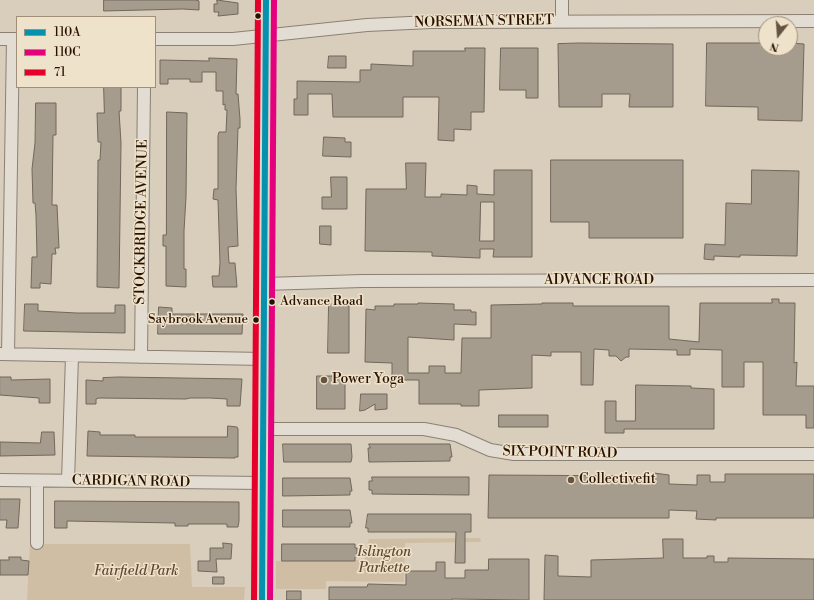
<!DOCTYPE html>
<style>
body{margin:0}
#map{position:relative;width:814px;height:600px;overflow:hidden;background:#d9cebb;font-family:"Libre Bodoni",serif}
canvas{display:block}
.legend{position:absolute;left:16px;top:16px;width:140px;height:72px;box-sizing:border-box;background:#efe2ca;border:1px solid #a08e79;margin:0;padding:5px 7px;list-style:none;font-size:12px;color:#291100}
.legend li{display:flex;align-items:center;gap:8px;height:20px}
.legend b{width:20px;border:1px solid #a08e79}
.north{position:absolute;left:758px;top:16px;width:40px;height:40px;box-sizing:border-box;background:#efe2ca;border:1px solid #a08e79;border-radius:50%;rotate:197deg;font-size:11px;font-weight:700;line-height:16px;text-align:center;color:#291100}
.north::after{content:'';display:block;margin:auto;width:14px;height:18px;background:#675341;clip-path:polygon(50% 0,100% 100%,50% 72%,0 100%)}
</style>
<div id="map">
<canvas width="814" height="600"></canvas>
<ul class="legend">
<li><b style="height:5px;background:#0692af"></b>110A</li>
<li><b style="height:5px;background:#e5007d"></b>110C</li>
<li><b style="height:5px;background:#e4002b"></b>71</li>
</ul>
<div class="north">N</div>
</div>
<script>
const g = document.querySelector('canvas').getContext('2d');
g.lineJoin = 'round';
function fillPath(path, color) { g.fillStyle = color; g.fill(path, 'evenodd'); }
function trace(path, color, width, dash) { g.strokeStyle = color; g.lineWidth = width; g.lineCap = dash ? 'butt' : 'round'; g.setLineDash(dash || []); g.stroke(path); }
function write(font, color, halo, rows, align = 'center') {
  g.font = font + ' "Libre Bodoni",serif'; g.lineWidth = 3; g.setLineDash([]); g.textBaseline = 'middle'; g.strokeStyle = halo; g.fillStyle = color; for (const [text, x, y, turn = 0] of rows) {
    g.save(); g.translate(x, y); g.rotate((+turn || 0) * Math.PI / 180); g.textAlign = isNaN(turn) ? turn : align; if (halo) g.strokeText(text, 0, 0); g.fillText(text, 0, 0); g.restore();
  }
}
const green = new Path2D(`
 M 480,538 L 481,542 L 405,543 L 404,582 L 326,581 L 326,589 L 276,589 L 276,561 L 364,560 L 369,539 Z
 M 30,544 L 190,544 L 192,587 L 245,587 L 244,600 L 27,600 Z`);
const building = new Path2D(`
 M 104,0 L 196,0 L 199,1 L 199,10 L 183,9 L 104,11 Z
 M 217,0 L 238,3 L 238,14 L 218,16 L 219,12 L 214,12 L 214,4 L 217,4 Z
 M 580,43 L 673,44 L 673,107 L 629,107 L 630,94 L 602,94 L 602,107 L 559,107 L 558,44 Z
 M 707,43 L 766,43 L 766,48 L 790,48 L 790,43 L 804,44 L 802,121 L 758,120 L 758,107 L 706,106 Z
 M 465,48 L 485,48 L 484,112 L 471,112 L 471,130 L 454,129 L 454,141 L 438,140 L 439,97 L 403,97 L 403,117 L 333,117 L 332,94 L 308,94 L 308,115 L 294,115 L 294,99 L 297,99 L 297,81 L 360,82 L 360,70 L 371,70 L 371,64 L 413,66 L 413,51 L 465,51 Z
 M 501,48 L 538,48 L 538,98 L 526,98 L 526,90 L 500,90 Z
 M 329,56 L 346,56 L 346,68 L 328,68 Z
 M 209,58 L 237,59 L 236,94 L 238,94 L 240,119 L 240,128 L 238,128 L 236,189 L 238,246 L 228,247 L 229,263 L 235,263 L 237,287 L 213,287 L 212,276 L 219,276 L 220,263 L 218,200 L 213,199 L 214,189 L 218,189 L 218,136 L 219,132 L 226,132 L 227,110 L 225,110 L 225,104 L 223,105 L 223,91 L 216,91 L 216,72 L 202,72 L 202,82 L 190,82 L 190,79 L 168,79 L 168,84 L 160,84 L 160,60 L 209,61 Z
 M 104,87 L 121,87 L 121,111 L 119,111 L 121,143 L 119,288 L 97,287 L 98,160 L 100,160 L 101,142 L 98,142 L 97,113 L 104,113 Z
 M 36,103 L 56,103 L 56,135 L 53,135 L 52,205 L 57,205 L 59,248 L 55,248 L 56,254 L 52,254 L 51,284 L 40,283 L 40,288 L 31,288 L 32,257 L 37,257 L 36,215 L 35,203 L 33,203 L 32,169 L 35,143 Z
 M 167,112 L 187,113 L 186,197 L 184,231 L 184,269 L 186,269 L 186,287 L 166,286 L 166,246 L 163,246 L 163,235 L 166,235 Z
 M 324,137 L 345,138 L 345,142 L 351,142 L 351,157 L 323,156 Z
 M 551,160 L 683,160 L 683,238 L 589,238 L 589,222 L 551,222 Z
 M 406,163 L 426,163 L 425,197 L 441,197 L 441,194 L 467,195 L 467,185 L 477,186 L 477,194 L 494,195 L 494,170 L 532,170 L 532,257 L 493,257 L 494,249 L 480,249 L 480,258 L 432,256 L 432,252 L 365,251 L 366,189 L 406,189 ZM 481,202 L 494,202 L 494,241 L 480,241 Z
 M 752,170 L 799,171 L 797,256 L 740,255 L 740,257 L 714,256 L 714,260 L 704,259 L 705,244 L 725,245 L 726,203 L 751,204 Z
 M 331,177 L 347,177 L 347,209 L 322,209 L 322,197 L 331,197 Z
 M 320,226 L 331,226 L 331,245 L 320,244 Z
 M 772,299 L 779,299 L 779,303 L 795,303 L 794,363 L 797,362 L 796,386 L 814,386 L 814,428 L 806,428 L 806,415 L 763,415 L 763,362 L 744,362 L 744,387 L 722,387 L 722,350 L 690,349 L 690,355 L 677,355 L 677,350 L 629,349 L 629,357 L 626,357 L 621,361 L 616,356 L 609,356 L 609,350 L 594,349 L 593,385 L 581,385 L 581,352 L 551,352 L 551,356 L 532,355 L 532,388 L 479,390 L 479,406 L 461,406 L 461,404 L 419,404 L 419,380 L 392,380 L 392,363 L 365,362 L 366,309 L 375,310 L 375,306 L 394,306 L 394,304 L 418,304 L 418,303 L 454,304 L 454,310 L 471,310 L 471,312 L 476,312 L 476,325 L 454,324 L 454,340 L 408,337 L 408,373 L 429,373 L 429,366 L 445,366 L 445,373 L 461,373 L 462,338 L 491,338 L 491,305 L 542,304 L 542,303 L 573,303 L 573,306 L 669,306 L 669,339 L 699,342 L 700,303 L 772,303 Z
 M 25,304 L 38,304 L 38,311 L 77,313 L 115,313 L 115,305 L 125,305 L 125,333 L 24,331 Z
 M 329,304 L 349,305 L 349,353 L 328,353 Z
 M 159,307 L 172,308 L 172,314 L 243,314 L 242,334 L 158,334 Z
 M 317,376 L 345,376 L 345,409 L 317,409 Z
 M 0,377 L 11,377 L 11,380 L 50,379 L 50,403 L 39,403 L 39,398 L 0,395 Z
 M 119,377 L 242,379 L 240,406 L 227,406 L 227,399 L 210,398 L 190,398 L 186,399 L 99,398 L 96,399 L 96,404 L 86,404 L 86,380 L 103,381 L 103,378 Z
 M 636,385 L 691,386 L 691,388 L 714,389 L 714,429 L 624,429 L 624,433 L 605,433 L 605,401 L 616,401 L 616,421 L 635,421 Z
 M 361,394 L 387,394 L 387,409 L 375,410 L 375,404 L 365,410 L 360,411 Z
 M 499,415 L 548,415 L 548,427 L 499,427 Z
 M 228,426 L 237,427 L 238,429 L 238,457 L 235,457 L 235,458 L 87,456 L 88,431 L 100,432 L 100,435 L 135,435 L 135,437 L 227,437 Z
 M 42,432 L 54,432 L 55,455 L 0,456 L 0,442 L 40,443 Z
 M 283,444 L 351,444 L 352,457 L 351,462 L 284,462 Z
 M 369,444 L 450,444 L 452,457 L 450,457 L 450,461 L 369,462 L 368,448 L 370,448 Z
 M 654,473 L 669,475 L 669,484 L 697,485 L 697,475 L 710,475 L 710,482 L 725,482 L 725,474 L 814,474 L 814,518 L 716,518 L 716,520 L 696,519 L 697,511 L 669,510 L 669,518 L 488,518 L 489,475 L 653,476 Z
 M 372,477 L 469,477 L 469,495 L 372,494 L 372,490 L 369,490 L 369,481 L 372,481 Z
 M 283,478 L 350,478 L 352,491 L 350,491 L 350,495 L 283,496 Z
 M 0,499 L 20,499 L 18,528 L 6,528 L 7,520 L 0,520 Z
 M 55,501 L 239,502 L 239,521 L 238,527 L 227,527 L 227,524 L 188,524 L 188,526 L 175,526 L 175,523 L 67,521 L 67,528 L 55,528 Z
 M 283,510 L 350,510 L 352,523 L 350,523 L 350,527 L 283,527 Z
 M 368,514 L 471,514 L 471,532 L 465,532 L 465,563 L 455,563 L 456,532 L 368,532 L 368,528 L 366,528 Z
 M 663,539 L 683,539 L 683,558 L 707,558 L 707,556 L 714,556 L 714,562 L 728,562 L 728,558 L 814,559 L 814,600 L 544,600 L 545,555 L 558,556 L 558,576 L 591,577 L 591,560 L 663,558 Z
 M 223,543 L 232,544 L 231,559 L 216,559 L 217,572 L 198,571 L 198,561 L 210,561 L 210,548 L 223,548 Z
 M 282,544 L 355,544 L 355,548 L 357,548 L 357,557 L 355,557 L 355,561 L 282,561 Z
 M 9,557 L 21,557 L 21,560 L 29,561 L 28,575 L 0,575 L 0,560 L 9,560 Z
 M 489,559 L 529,559 L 529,600 L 452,599 L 452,600 L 329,600 L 329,587 L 367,587 L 368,584 L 406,585 L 406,571 L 436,571 L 436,562 L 445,562 L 445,578 L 465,578 L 465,570 L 488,570 Z
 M 213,577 L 224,577 L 224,584 L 213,584 Z
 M 287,591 L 301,591 L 301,600 L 287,600 Z`);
const minor = new Path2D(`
 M 562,21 L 562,0
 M 0,39 L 17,39
 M 155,39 L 233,39 L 367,25 L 431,22 L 814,21
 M 264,284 L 362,281 L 814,280
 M 0,354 L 263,359
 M 8,354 L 13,39
 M 141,357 L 144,87
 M 262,429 L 424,429 L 456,435 L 490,450 L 514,454 L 814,454
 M 0,480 L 262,483
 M 68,481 L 72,356
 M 37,543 L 37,481`);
const major = new Path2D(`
 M 262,600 L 266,0`);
const bus1 = new Path2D(`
 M 262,600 L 266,0`);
const bus2 = new Path2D(`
 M 270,600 L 274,0`);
const bus3 = new Path2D(`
 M 254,600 L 258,0`);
const markers = [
 [258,16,3.5,"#291100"],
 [272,302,3.5,"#291100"],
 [256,320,3.5,"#291100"],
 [324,380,4,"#675341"],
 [571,480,4,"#675341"]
];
const busNames = [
 ["Advance Road",280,302],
 ["Saybrook Avenue",248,320,"right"]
];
const streetNames = [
 ["NORSEMAN STREET",484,22,-1],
 ["STOCKBRIDGE AVENUE",142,222,-89],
 ["ADVANCE ROAD",599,281],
 ["SIX POINT ROAD",560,453,1],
 ["CARDIGAN ROAD",131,482,1]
];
const poiNames = [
 ["Power Yoga",332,380],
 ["Collectivefit",579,480]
];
const parkNames = [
 ["Islington",384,553],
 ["Parkette",384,569],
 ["Fairfield Park",136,572]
];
fillPath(green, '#cfbea3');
fillPath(building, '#a59c8e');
trace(building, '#71675b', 1);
trace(minor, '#8a8174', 14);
trace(major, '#71675b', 17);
trace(minor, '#e2dcd2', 12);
trace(major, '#dcd6ca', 15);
trace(bus1, '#0692af', 6);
trace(bus2, '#e5007d', 6);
trace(bus3, '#e4002b', 6);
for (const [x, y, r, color] of markers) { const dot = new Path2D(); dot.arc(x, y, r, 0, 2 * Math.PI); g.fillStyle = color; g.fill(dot); trace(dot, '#efe2ca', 1.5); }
write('13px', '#291100', '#efe2ca', busNames, 'left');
write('14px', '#291100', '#efe2ca', streetNames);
write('14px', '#291100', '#efe2ca', poiNames, 'left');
write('italic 14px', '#604932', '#efe2ca', parkNames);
</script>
